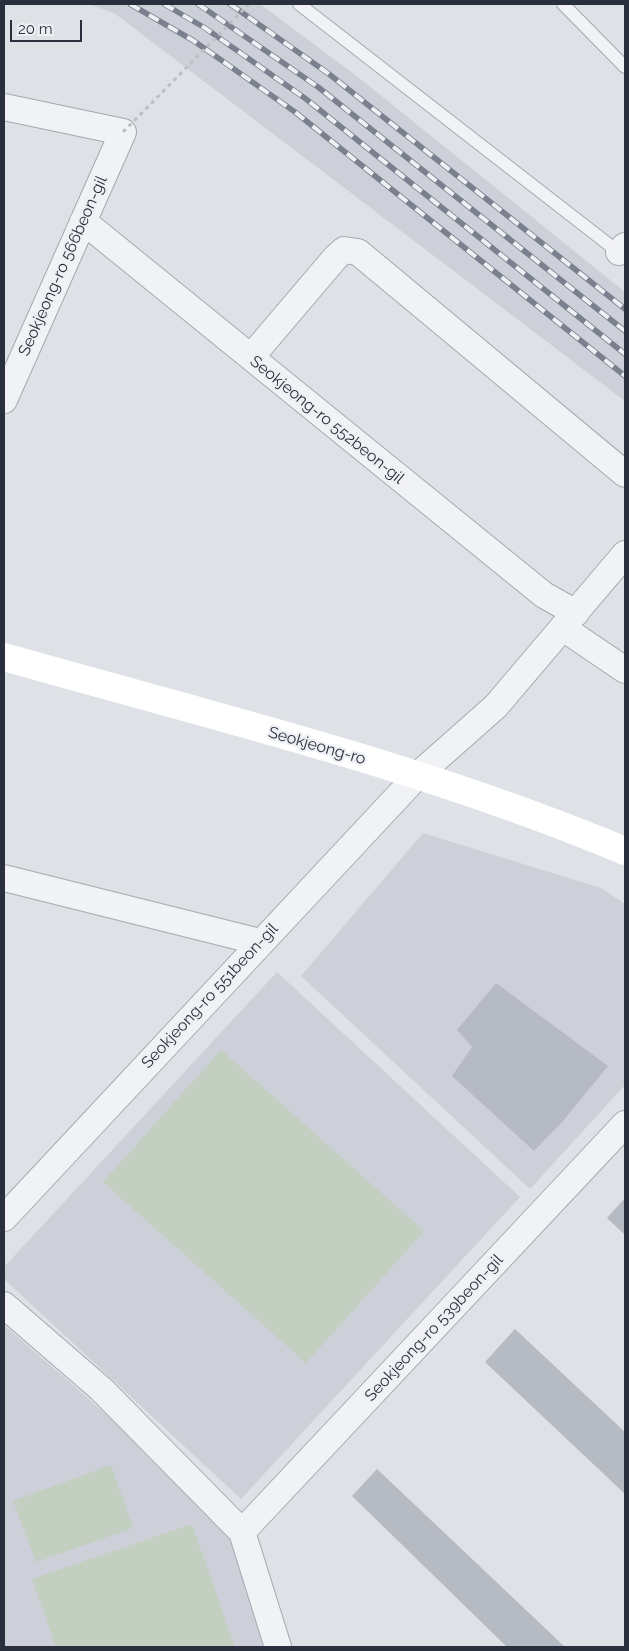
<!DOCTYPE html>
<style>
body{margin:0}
#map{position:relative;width:629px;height:1651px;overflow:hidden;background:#dee1e6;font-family:Raleway,sans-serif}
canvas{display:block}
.frame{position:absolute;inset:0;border:5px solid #292f3c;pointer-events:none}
.scale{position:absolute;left:10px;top:20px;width:72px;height:22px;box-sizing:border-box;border:2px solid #292f3c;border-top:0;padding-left:6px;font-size:15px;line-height:18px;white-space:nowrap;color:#292f3c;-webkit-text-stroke:4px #eef0f4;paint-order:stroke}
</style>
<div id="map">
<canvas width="629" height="1651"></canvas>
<div class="frame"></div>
<div class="scale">20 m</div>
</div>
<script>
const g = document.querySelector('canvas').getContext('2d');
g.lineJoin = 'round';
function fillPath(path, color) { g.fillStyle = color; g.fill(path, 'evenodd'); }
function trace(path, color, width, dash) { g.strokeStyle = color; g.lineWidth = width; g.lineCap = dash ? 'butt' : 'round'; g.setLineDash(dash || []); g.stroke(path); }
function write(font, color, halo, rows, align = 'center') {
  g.font = font + ' Raleway,sans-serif'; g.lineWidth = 4.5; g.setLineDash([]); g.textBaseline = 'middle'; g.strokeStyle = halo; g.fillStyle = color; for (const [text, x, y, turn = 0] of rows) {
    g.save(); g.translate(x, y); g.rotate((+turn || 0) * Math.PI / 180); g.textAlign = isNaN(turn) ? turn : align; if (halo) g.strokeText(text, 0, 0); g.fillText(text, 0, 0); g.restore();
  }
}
const built = new Path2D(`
 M 88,4 L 260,4 L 358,77 L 625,292 L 625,401 L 114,13 Z
 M 423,833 L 601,888 L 625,904 L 625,1085 L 530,1189 L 301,976 Z
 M 277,972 L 520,1197 L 241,1499 L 4,1279 L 4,1267 Z
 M 4,1325 L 225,1518 L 264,1647 L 4,1647 Z`);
const green = new Path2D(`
 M 221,1050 L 424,1231 L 306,1363 L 103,1182 Z
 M 111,1465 L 133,1528 L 36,1562 L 13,1501 Z
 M 192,1524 L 235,1647 L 56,1647 L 32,1579 Z`);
const building = new Path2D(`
 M 496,983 L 608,1066 L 563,1121 L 534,1151 L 452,1076 L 472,1047 L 457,1030 Z
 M 625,1198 L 625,1235 L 607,1218 Z
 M 515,1329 L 625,1432 L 625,1494 L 485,1362 Z
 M 377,1469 L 565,1647 L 507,1647 L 352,1496 Z`);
const service = new Path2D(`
 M 299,4 L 621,254
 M 563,4 L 625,67`);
const minor = new Path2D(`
 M 4,107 L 123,132 L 4,400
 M 83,221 L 544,595 L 576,613
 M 619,252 L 625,246
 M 251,357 L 336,257 L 344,250 L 358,252 L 625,474
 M 563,628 L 625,670
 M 4,878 L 260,942
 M 4,1218 L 418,775 L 496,706 L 625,554
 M 4,1305 L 101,1389 L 242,1532 L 278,1647
 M 242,1532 L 625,1124`);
const secondary = new Path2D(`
 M 4,657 C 212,716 425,767 625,851`);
const rail = new Path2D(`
 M 130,4 L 194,41 L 295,112 L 625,376
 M 164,4 L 205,28 L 306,99 L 625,354
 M 198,4 L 318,87 L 625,331
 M 230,4 L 329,74 L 625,309`);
const pathBridge = new Path2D(`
 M 123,132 L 249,4`);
const streetNames = [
 ["Seokjeong-ro 566beon-gil",63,266,-66],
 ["Seokjeong-ro 552beon-gil",327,420,39],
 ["Seokjeong-ro",317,746,16],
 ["Seokjeong-ro 551beon-gil",210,996,-47],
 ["Seokjeong-ro 539beon-gil",434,1328,-47]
];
fillPath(built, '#cdd0d8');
fillPath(green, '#c3cfc0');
fillPath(building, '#b6bac3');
trace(service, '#a4a8b0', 14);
trace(minor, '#a4a8b0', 28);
trace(service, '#f1f2f5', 12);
trace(minor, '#f1f2f5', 26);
trace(secondary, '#fff', 28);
trace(rail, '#7a808e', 5.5);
trace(rail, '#eef0f4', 4, [11]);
trace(pathBridge, '#bdbfc5', 3, [4, 4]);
write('16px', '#292f3c', '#eef0f4', streetNames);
</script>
